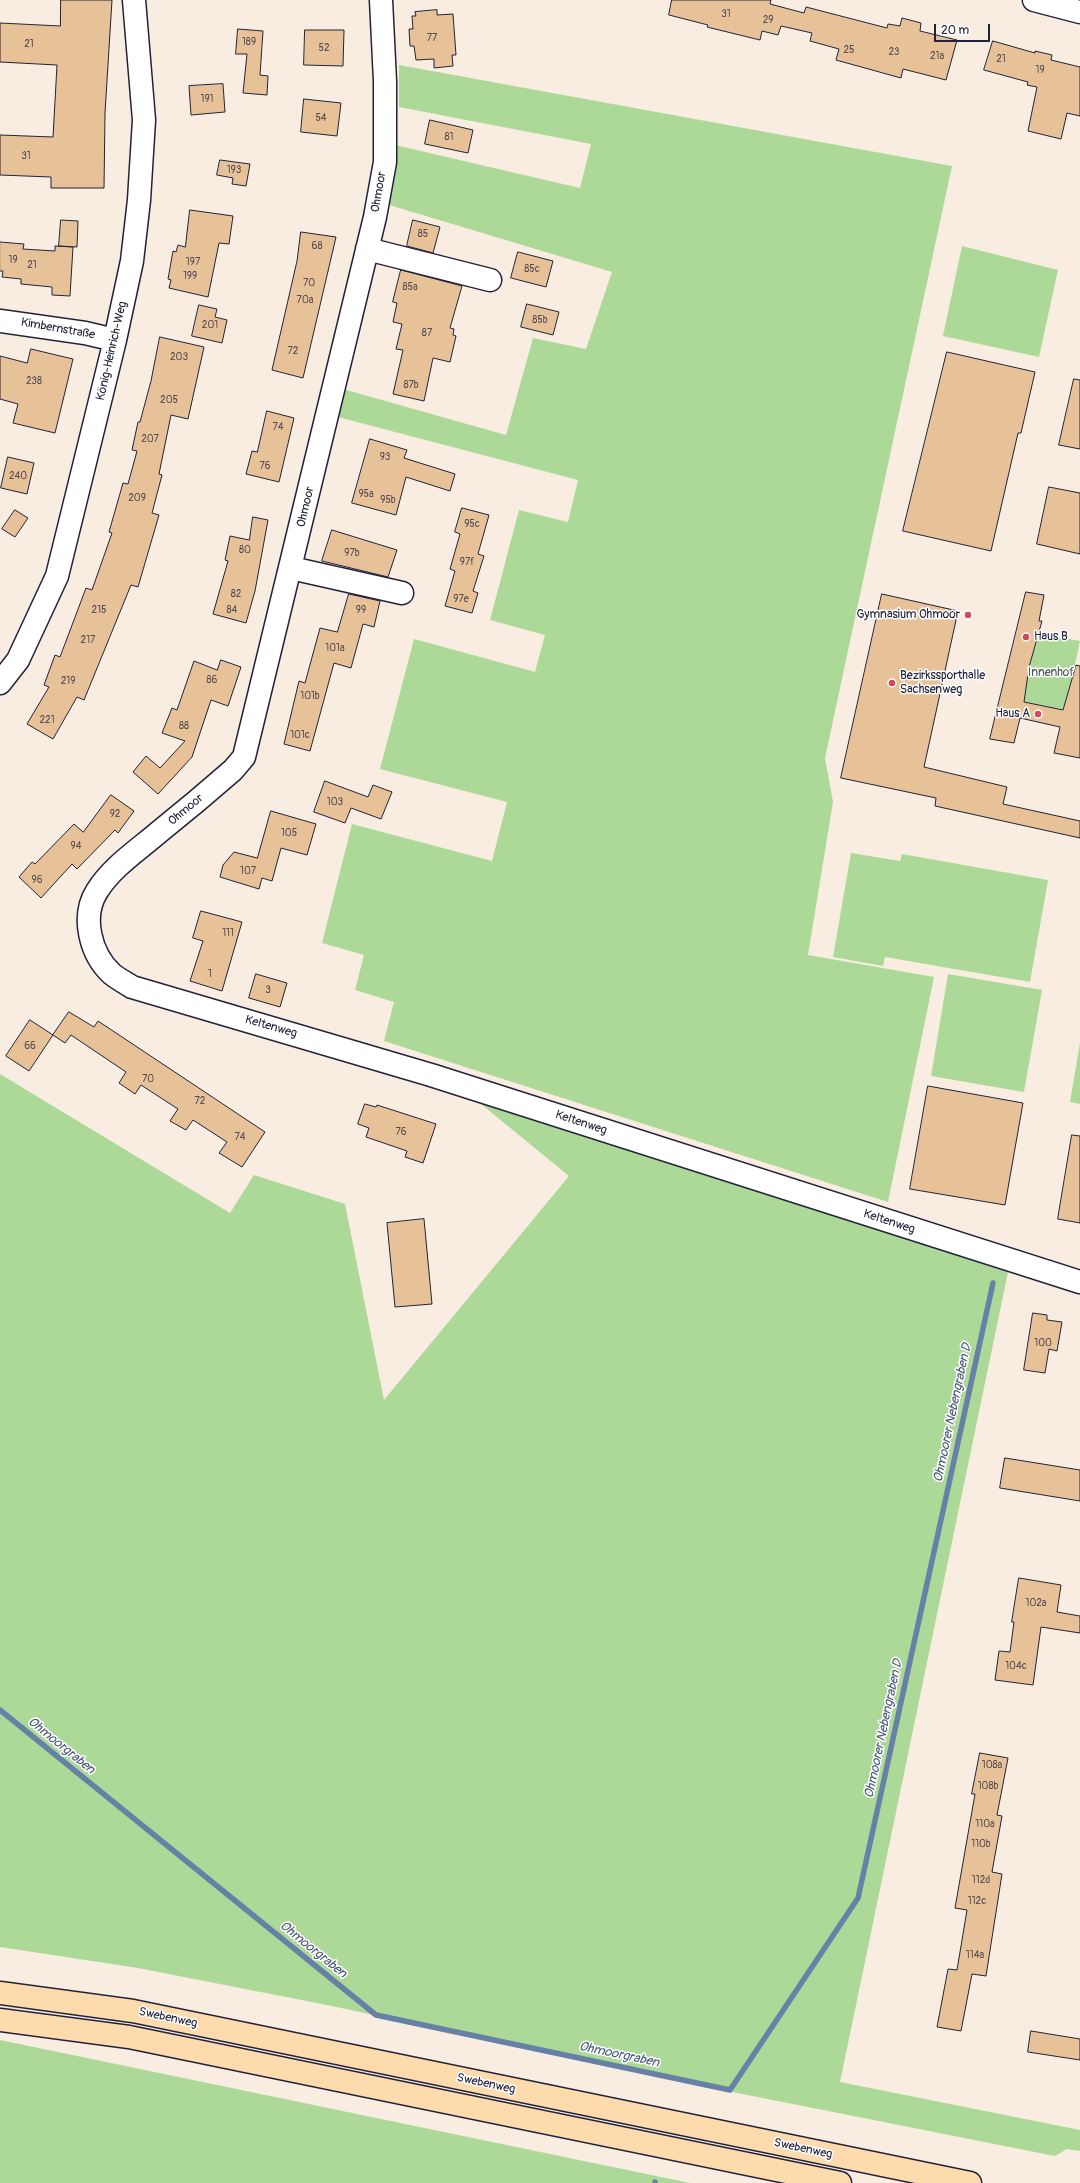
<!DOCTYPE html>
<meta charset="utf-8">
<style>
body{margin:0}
#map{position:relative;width:1080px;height:2183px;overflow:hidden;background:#f8ede0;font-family:Pangolin,sans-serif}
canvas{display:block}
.scale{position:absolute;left:934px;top:24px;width:56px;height:18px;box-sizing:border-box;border:2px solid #22223b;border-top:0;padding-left:5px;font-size:12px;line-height:14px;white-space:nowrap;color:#22223b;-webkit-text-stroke:3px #fff;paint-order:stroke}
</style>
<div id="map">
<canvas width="1080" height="2183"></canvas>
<div class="scale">20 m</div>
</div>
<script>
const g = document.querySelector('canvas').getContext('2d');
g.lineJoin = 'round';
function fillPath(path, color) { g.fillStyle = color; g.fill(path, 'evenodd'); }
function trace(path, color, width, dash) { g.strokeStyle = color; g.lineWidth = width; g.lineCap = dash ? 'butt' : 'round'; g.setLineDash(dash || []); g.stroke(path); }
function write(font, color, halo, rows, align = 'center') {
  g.font = font + ' Pangolin,sans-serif'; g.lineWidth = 3; g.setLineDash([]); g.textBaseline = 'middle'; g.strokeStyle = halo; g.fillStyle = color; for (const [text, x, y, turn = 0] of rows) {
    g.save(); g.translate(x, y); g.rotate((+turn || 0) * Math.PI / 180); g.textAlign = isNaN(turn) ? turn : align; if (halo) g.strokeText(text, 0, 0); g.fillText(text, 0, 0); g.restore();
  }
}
const green = new Path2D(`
 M 399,65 L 952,166 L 825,758 L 833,802 L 808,955 L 934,977 L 888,1202 L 384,1041 L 394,1002 L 355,990 L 364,955 L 322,943 L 352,824 L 492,861 L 507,802 L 380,769 L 414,639 L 535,672 L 545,635 L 490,620 L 519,510 L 568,522 L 578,480 L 338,417 L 343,389 L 506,435 L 533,338 L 586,349 L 612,272 L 386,204 L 395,145 L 580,188 L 591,144 L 399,107 Z
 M 962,246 L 1058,270 L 1039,357 L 943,336 Z
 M 1038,633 L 1080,641 L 1072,678 L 1063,710 L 1024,702 L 1029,667 Z
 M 851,853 L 900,861 L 902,854 L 1048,880 L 1030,982 L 885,957 L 883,966 L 833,957 Z
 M 948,974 L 1042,990 L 1024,1092 L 931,1076 Z
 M 1080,1043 L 1080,1104 L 1070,1102 Z
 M 0,1074 L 230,1213 L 254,1175 L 345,1204 L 384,1400 L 569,1176 L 470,1095 L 1008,1272 L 840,2082 L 1080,2130 L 1080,2151 L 1067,2149 L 1055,2156 L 697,2085 L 332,2006 L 138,1968 L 0,1947 Z
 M 0,2040 L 690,2183 L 0,2183 Z`);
const stream = new Path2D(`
 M 0,1710 L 376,2015 L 730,2090 L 858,1898 L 993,1283
 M 655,2183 L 655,2182`);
const building = new Path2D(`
 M 61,0 L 112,0 L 105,113 L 104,188 L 51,188 L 51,177 L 0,175 L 0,135 L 53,137 L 57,65 L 0,62 L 0,23 L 60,26 Z
 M 672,0 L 771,0 L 770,4 L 804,13 L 806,7 L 887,28 L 888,24 L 900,26 L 902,18 L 921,23 L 920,31 L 957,40 L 946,80 L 903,69 L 901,78 L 836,60 L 839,49 L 810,41 L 812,33 L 781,26 L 778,35 L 762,31 L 760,40 L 707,27 L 708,25 L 669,15 Z
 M 437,10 L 437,15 L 453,14 L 456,55 L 452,55 L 453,66 L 434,68 L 434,59 L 416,60 L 414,46 L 410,46 L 409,29 L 413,29 L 412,16 L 416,16 L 415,12 Z
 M 238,29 L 263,31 L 260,75 L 268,76 L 267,95 L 243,93 L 247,54 L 236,54 Z
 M 305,30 L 344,30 L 343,66 L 304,65 Z
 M 993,41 L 1035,53 L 1035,51 L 1052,55 L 1051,60 L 1080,67 L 1080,116 L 1067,113 L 1061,139 L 1028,131 L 1037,87 L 1027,85 L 1028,82 L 984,70 Z
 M 223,84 L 225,112 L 191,115 L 189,86 Z
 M 304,99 L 341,103 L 337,136 L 301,132 Z
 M 430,120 L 473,130 L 468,153 L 425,144 Z
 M 220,160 L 250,164 L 246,186 L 232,184 L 233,178 L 217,175 Z
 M 190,210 L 233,216 L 229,244 L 219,243 L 208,297 L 169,288 L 171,280 L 168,279 L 173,251 L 176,252 L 178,245 L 185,247 Z
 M 61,220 L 78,221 L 77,247 L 59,246 Z
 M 413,220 L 440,227 L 433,253 L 407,246 Z
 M 301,232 L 336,237 L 303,378 L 272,370 L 297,261 Z
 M 0,242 L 24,244 L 23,249 L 55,251 L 55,246 L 73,247 L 70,296 L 52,295 L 52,287 L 21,284 L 21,279 L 2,277 L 3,271 L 0,271 Z
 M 518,252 L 553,261 L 546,287 L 511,278 Z
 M 401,270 L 462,286 L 450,328 L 454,329 L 453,335 L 456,336 L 450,362 L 433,358 L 424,401 L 393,394 L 403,350 L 396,349 L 402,324 L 393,322 L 397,303 L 393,302 Z
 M 527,304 L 559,312 L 553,335 L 521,327 Z
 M 199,305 L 217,309 L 215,317 L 227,320 L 222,343 L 192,336 Z
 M 160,337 L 204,347 L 188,419 L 171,415 L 159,474 L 162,475 L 152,513 L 159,515 L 138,587 L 131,585 L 84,700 L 77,697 L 53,739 L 27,724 L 49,687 L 44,685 L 55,655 L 60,657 L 86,588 L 92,590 L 112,533 L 109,532 L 123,483 L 128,484 L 137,451 L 132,450 L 138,422 L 140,422 L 151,381 Z
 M 31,349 L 73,359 L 55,433 L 13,423 L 18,404 L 0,399 L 0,356 L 27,363 Z
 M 947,352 L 1035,372 L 1021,433 L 1018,433 L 991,551 L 903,531 Z
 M 1074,379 L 1080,380 L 1080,449 L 1059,445 Z
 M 267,411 L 294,418 L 279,482 L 246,474 L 252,451 L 257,452 Z
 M 370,439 L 407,450 L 404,458 L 455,474 L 450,491 L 406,477 L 396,515 L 352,503 Z
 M 8,457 L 34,463 L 27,494 L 1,488 Z
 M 1049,487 L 1080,493 L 1080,554 L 1037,544 Z
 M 462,508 L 489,515 L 478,554 L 484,556 L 473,591 L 478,593 L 472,613 L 445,606 L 455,571 L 450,569 L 460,534 L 455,532 Z
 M 15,510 L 28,518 L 15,537 L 2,529 Z
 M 253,517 L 268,520 L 255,591 L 246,623 L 213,614 L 228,561 L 225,560 L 230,536 L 249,540 Z
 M 332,530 L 397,550 L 388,577 L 322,561 Z
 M 1026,592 L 1044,595 L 1039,621 L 1042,621 L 1029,667 L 1024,702 L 1063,710 L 1076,665 L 1080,666 L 1080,758 L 1054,753 L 1060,727 L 1020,718 L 1014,743 L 990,739 Z
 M 349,594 L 380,601 L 374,627 L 363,624 L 351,668 L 334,663 L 310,751 L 284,744 L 299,681 L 305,683 L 320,628 L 337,632 Z
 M 882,594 L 958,611 L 924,767 L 1007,787 L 1003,804 L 1080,821 L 1080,838 L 935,806 L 936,798 L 841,778 Z
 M 221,660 L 241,667 L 228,706 L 211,700 L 192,757 L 158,794 L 133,772 L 146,756 L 160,768 L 185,741 L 162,733 L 172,708 L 177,710 L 194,661 L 217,670 Z
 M 325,781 L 368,797 L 373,785 L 392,792 L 381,819 L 351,808 L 345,823 L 314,812 Z
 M 111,795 L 134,811 L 118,833 L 115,830 L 77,869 L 72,864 L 41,898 L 19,877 L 32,862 L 35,864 L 74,824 L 83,832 Z
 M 271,811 L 316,824 L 307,855 L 281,848 L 272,881 L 262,878 L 259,889 L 220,877 L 223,865 L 234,852 L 257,858 Z
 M 201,911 L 242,922 L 222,991 L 190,981 L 203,941 L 193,938 Z
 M 256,974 L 287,983 L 280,1007 L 249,998 Z
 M 69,1012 L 94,1027 L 98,1021 L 265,1132 L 242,1167 L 219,1153 L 227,1142 L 193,1120 L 186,1130 L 170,1121 L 178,1109 L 141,1085 L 135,1094 L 119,1083 L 126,1072 L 71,1035 L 65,1043 L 53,1035 Z
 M 30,1020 L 53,1035 L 29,1071 L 6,1056 Z
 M 928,1086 L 1023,1103 L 1005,1205 L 910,1189 Z
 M 365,1104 L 376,1107 L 377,1105 L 436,1124 L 423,1163 L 405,1157 L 407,1151 L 366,1137 L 369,1128 L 358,1124 Z
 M 1072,1135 L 1080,1136 L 1080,1223 L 1058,1219 Z
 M 424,1219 L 432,1304 L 395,1307 L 387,1223 Z
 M 1033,1313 L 1047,1315 L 1047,1320 L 1062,1322 L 1057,1351 L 1049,1349 L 1045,1373 L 1024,1370 Z
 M 1005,1458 L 1080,1470 L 1080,1501 L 1000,1488 Z
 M 1019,1578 L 1061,1585 L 1057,1612 L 1080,1616 L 1080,1633 L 1041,1627 L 1033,1685 L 995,1680 L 999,1651 L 1010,1652 L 1014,1622 L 1012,1622 Z
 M 980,1753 L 1008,1758 L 997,1815 L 1002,1816 L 992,1872 L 1002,1874 L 986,1976 L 972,1974 L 961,2031 L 937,2027 L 948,1969 L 957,1970 L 967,1910 L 955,1908 L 975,1794 L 972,1794 Z
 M 1031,2031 L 1080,2039 L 1080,2060 L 1028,2052 Z`);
const minor = new Path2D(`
 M 381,0 L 385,81 L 385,162 L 375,217 L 244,757 L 233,770 C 209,791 184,812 159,832 C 138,850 112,867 97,891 C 81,916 90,954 112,974 C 118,979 126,983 132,987 L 431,1075 L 1080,1282
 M 1034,0 L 1080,12
 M 367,249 L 490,280
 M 0,321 L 85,333 L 115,340
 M 291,568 L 402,593
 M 0,683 L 18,660 L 57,576 L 115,340 L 132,261 L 139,200 L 144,120 L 134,0`);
const major = new Path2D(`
 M 0,1993 L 133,2011 L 970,2183
 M 0,2020 L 129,2037 L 840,2183`);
const markers = [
 [968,615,4,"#d1495b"],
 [1026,637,4,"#d1495b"],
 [892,683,4,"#d1495b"],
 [1038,714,4,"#d1495b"]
];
const numberNames = [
 ["31",726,14],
 ["29",768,20],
 ["77",432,38],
 ["189",249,42],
 ["21",29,44],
 ["52",324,48],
 ["25",849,50],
 ["23",894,52],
 ["21a",937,56],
 ["21",1001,59],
 ["19",1040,70],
 ["191",207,99],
 ["54",321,118],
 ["81",449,137],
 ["31",26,156],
 ["193",234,170],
 ["85",423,234],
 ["68",317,246],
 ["19",13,260],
 ["197",193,262],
 ["21",32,265],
 ["85c",532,269],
 ["199",190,276],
 ["70",309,283],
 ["85a",410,287],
 ["70a",305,300],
 ["85b",540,320],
 ["201",210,325],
 ["87",427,333],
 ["72",293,351],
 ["203",179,357],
 ["238",34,381],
 ["87b",411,385],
 ["205",169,400],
 ["74",278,427],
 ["207",150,439],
 ["93",385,457],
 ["76",265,466],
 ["240",18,476],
 ["95a",366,494],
 ["209",137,498],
 ["95b",388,500],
 ["95c",472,524],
 ["80",245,550],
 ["97b",352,553],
 ["97f",467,562],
 ["82",236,594],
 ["97e",461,599],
 ["215",99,610],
 ["84",232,610],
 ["99",361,610],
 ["217",88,640],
 ["101a",335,648],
 ["86",212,680],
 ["219",68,681],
 ["101b",310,696],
 ["221",47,720],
 ["88",184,726],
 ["101c",300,735],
 ["103",335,802],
 ["92",115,814],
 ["105",289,833],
 ["94",76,846],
 ["107",248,871],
 ["96",37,880],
 ["111",228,933],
 ["1",210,974],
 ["3",268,990],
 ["66",30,1046],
 ["70",148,1079],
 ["72",200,1101],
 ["76",401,1132],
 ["74",240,1137],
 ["100",1043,1343],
 ["102a",1036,1603],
 ["104c",1016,1666],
 ["108a",992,1765],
 ["108b",988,1786],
 ["110a",985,1824],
 ["110b",981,1844],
 ["112d",981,1880],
 ["112c",977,1901],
 ["114a",975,1955]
];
const streetNames = [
 ["Ohmoor",379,192,-80],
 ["Kimbernstraße",58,329,10],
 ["König-Heinrich-Weg",112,351,-77],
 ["Ohmoor",306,507,-77],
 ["Ohmoor",186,810,-40],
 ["Keltenweg",271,1027,16],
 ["Keltenweg",581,1123,18],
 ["Keltenweg",889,1222,18],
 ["Swebenweg",168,2018,12],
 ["Swebenweg",486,2084,12],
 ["Swebenweg",803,2149,12]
];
const poiNames = [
 ["Gymnasium Ohmoor",960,615],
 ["Haus B",1034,637,"left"],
 ["Bezirkssporthalle",900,676,"left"],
 ["Sachsenweg",900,690,"left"],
 ["Haus A",1030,714]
];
const parkNames = [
 ["Innenhof",1051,673]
];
const waterNames = [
 ["Ohmoorer Nebengraben D",953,1413,-78],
 ["Ohmoorer Nebengraben D",884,1729,-78],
 ["Ohmoorgraben",61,1746,39],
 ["Ohmoorgraben",313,1950,39],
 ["Ohmoorgraben",619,2055,12]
];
fillPath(green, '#add998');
trace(stream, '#6681a5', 5.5);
fillPath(building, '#e7c298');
trace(building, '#22223b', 1);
trace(minor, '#22223b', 25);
trace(major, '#22223b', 25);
trace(minor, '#fff', 22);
trace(major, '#fedbac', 22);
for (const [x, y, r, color] of markers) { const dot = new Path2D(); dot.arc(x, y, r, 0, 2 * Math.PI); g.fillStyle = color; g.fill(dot); trace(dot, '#fff', 1.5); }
write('10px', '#534a52', null, numberNames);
write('12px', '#22223b', '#fff', streetNames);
write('12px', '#22223b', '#fff', poiNames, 'right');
write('12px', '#4c5957', '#fff', parkNames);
write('italic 13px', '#4a5979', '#fff', waterNames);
</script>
